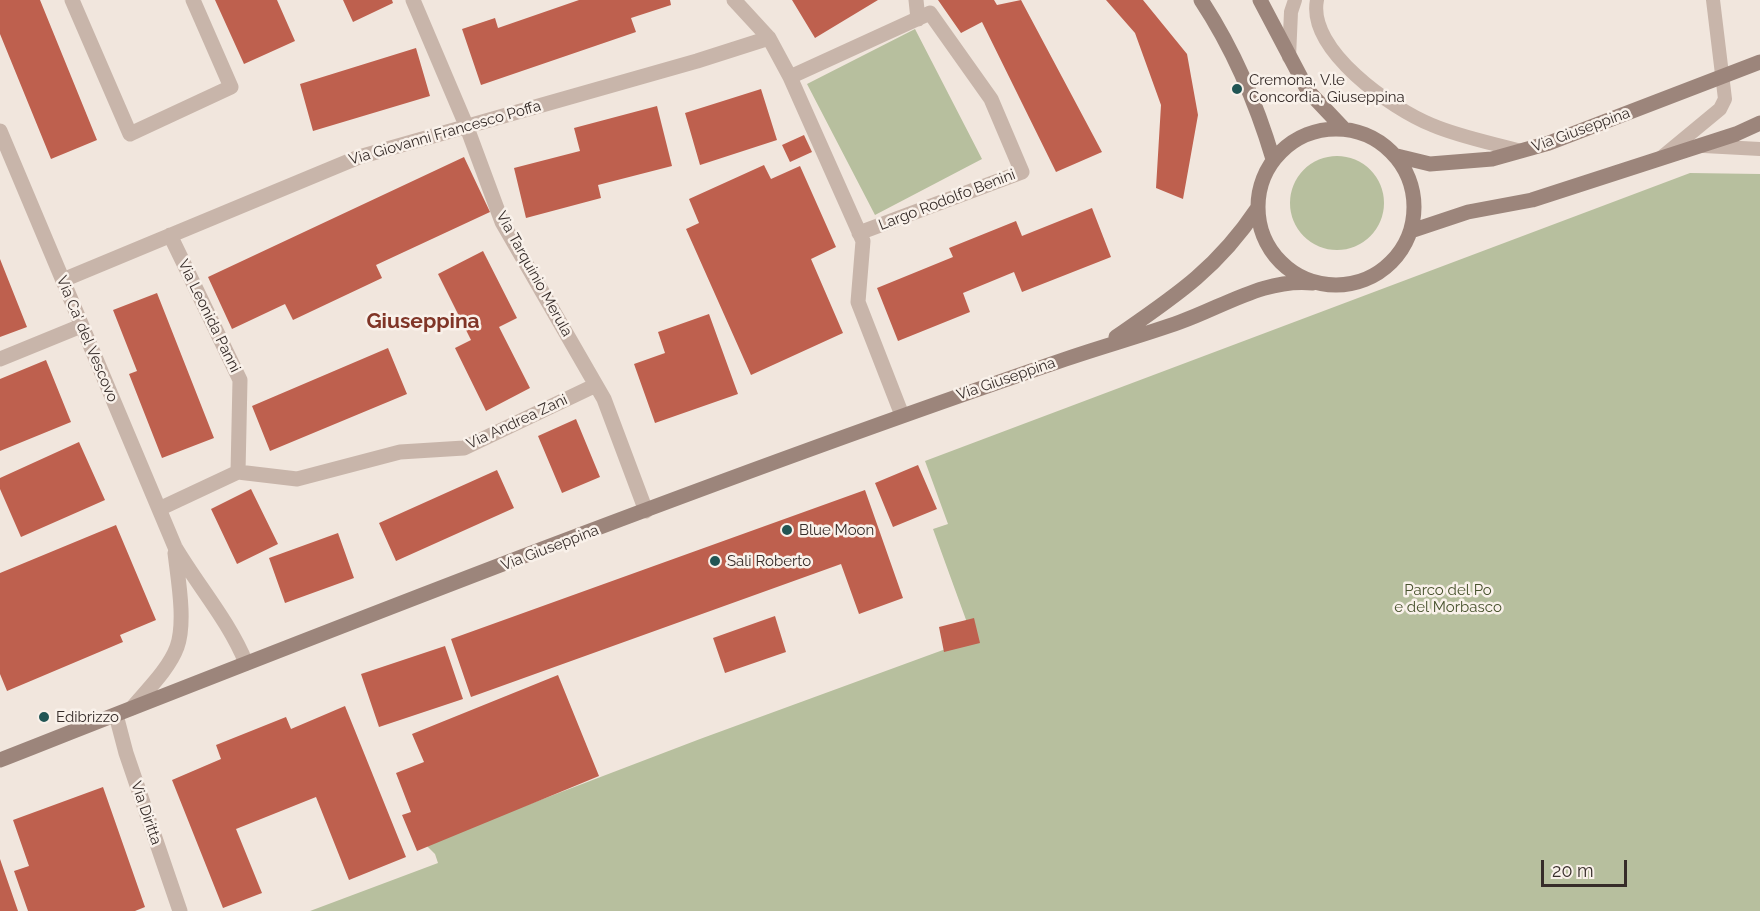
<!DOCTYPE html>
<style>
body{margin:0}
#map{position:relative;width:1760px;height:911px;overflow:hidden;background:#f1e6dd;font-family:Raleway,sans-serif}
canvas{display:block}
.scale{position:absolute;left:1541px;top:860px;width:86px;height:27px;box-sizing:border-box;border:3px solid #362c29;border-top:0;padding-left:8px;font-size:18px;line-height:21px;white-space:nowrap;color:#362c29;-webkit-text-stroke:4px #f9f1ea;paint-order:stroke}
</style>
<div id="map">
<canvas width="1760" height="911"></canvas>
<div class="scale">20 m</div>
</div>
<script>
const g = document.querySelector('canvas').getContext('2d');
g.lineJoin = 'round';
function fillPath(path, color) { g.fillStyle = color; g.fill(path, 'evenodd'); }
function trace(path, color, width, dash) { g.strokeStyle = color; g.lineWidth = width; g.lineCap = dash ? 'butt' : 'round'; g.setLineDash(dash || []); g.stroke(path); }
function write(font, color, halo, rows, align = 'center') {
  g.font = font + ' Raleway,sans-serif'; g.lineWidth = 5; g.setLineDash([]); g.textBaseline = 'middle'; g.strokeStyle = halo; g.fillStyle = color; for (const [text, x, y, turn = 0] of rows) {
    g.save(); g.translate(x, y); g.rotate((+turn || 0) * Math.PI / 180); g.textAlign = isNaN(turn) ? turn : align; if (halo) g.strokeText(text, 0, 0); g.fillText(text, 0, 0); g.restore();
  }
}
const green = new Path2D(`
 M 915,29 L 982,159 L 875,215 L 807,84 Z
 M1290 203a47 47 0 1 1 94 0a47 47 0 1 1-94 0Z
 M 1690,173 L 1760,174 L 1760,911 L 310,911 L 438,863 L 435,854 L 425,844 L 700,739 L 973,639 L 933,529 L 948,524 L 925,461 Z`);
const building = new Path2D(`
 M 0,0 L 40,0 L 97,140 L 51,159 L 0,34 Z
 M 215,0 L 277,0 L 295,41 L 244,64 Z
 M 343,0 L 392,0 L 393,3 L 353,22 Z
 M 579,0 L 670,0 L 671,5 L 631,18 L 636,32 L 481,85 L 462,29 L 495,18 L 498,28 Z
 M 792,0 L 878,0 L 815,38 Z
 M 938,0 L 994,0 L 997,5 L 1021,0 L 1102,152 L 1056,172 L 982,22 L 961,33 Z
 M 1106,0 L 1143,0 L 1187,54 L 1198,115 L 1183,199 L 1156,188 L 1161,105 L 1135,33 Z
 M 416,48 L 430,96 L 313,131 L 300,84 Z
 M 761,89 L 777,140 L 700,165 L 685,113 Z
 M 657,106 L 672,166 L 598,185 L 601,198 L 526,218 L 514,168 L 580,151 L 574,128 Z
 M 804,135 L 812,152 L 790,162 L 782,145 Z
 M 464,157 L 490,212 L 376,265 L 382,278 L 293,320 L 285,304 L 232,329 L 208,277 Z
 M 764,165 L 771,179 L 800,166 L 836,247 L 811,259 L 843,333 L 751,375 L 686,229 L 699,223 L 689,199 Z
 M 1092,208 L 1111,257 L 1022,292 L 1014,272 L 963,293 L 970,312 L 898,341 L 877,288 L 953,257 L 949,248 L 1016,221 L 1022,236 Z
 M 483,251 L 517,318 L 499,327 L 530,388 L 486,411 L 455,348 L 471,340 L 438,274 Z
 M 0,259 L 27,327 L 0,337 Z
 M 157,293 L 214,438 L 162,458 L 129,374 L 137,371 L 113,310 Z
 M 709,314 L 738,394 L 655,423 L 634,364 L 665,353 L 658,332 Z
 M 388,348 L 407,394 L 270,451 L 252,406 Z
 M 46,360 L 71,422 L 0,451 L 0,379 Z
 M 576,419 L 600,477 L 562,493 L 538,436 Z
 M 79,442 L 105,500 L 21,537 L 0,489 L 0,478 Z
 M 918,465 L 937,509 L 893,527 L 875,483 Z
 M 497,470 L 514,508 L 396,561 L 379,523 Z
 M 251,489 L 278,544 L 237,564 L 211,509 Z
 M 865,490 L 903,598 L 859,614 L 841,564 L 471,697 L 451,639 Z
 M 116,525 L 156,620 L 120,635 L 123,642 L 7,691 L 0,674 L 0,573 Z
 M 338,533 L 354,578 L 285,603 L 269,558 Z
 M 775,616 L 786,652 L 725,673 L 713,638 Z
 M 974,618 L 980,643 L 944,652 L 939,627 Z
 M 445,646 L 463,699 L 379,727 L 361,674 Z
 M 558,675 L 599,776 L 417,851 L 402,815 L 411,812 L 396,773 L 424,762 L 412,734 Z
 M 345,706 L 406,857 L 349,880 L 316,797 L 236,829 L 262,893 L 223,908 L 172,780 L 221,759 L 216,745 L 286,717 L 291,729 Z
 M 103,787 L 145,907 L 135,911 L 28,911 L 14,871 L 29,866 L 13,820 Z
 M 0,860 L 0,859 L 18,911 L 0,911 Z`);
const service = new Path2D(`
 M 1317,0 C 1307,50 1392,109 1432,125 C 1460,137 1492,143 1521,151
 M 1289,57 L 1291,12 L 1295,0
 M 1704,146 L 1760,149
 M 1662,157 L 1720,109 L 1725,99 L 1713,0`);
const minor = new Path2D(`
 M 72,0 L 130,134 L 231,87 L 193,0
 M 413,0 L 466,125 L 502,222 L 604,399 L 646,511
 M 734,0 L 769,38 L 790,77 L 863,241 L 858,302 L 902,415
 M 916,0 L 918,19
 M 790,77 L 930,13 L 991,99 L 1022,172 L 859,233
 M 0,131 L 175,547 C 198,586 229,621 246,663
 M 170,235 L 240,380 L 238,472
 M 63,280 L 359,157 L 697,61 L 769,38
 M 0,359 L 81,326
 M 159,509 L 238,472 L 297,479 L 400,452 L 464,448 L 596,385
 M 132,708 C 147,690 169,669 177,647 C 186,622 178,579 175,553`);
const tertiary = new Path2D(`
 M 116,715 L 126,753 L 180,911`);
const secondary = new Path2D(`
 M 1201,0 C 1234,50 1256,102 1273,159
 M 1260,0 L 1308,91 L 1343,128
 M1258 207a78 78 0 1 1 156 0a78 78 0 1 1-156 0Z
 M 1397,156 L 1430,164 L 1492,159 L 1549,143 L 1760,62
 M 1411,231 L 1468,212 L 1532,200 L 1736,134 L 1760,123
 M 1116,337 C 1174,297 1217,269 1257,209
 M 0,760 C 351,622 703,483 1060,361 C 1100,347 1141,336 1180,322 C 1225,306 1265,278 1313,283`);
const markers = [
 [1237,89,6,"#215554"],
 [787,530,6,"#215554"],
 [715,561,6,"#215554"],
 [44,717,6,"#215554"]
];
const poiNames = [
 ["Cremona, V.le",1249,80],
 ["Concordia, Giuseppina",1249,97],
 ["Blue Moon",799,530],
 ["Sali Roberto",727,561],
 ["Edibrizzo",56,717]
];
const streetNames = [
 ["Via Giuseppina",1581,130,-20],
 ["Via Giovanni Francesco Poffa",445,133,-16],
 ["Largo Rodolfo Benini",947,200,-21],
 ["Via Tarquinio Merula",534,274,61],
 ["Via Leonida Panni",209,316,64],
 ["Via Ca' del Vescovo",87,339,67],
 ["Via Giuseppina",1006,379,-19],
 ["Via Andrea Zani",517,422,-25],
 ["Via Giuseppina",550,548,-21],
 ["Via Diritta",146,813,71]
];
const parkNames = [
 ["Parco del Po",1448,590],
 ["e del Morbasco",1448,607]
];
const districtNames = [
 ["Giuseppina",423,322]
];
fillPath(green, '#b7bf9e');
fillPath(building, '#be604e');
trace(service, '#c8b5aa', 14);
trace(minor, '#c8b5aa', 15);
trace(tertiary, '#c8b5aa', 15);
trace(secondary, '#9c857b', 15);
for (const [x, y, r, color] of markers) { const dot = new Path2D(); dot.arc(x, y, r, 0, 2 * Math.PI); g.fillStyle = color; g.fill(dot); trace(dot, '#f9f1ea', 2); }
write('15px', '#362c29', '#f9f1ea', poiNames, 'left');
write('15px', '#362c29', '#f9f1ea', streetNames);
write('15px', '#48532e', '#f9f1ea', parkNames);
write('bold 21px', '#803527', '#f9f1ea', districtNames);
</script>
